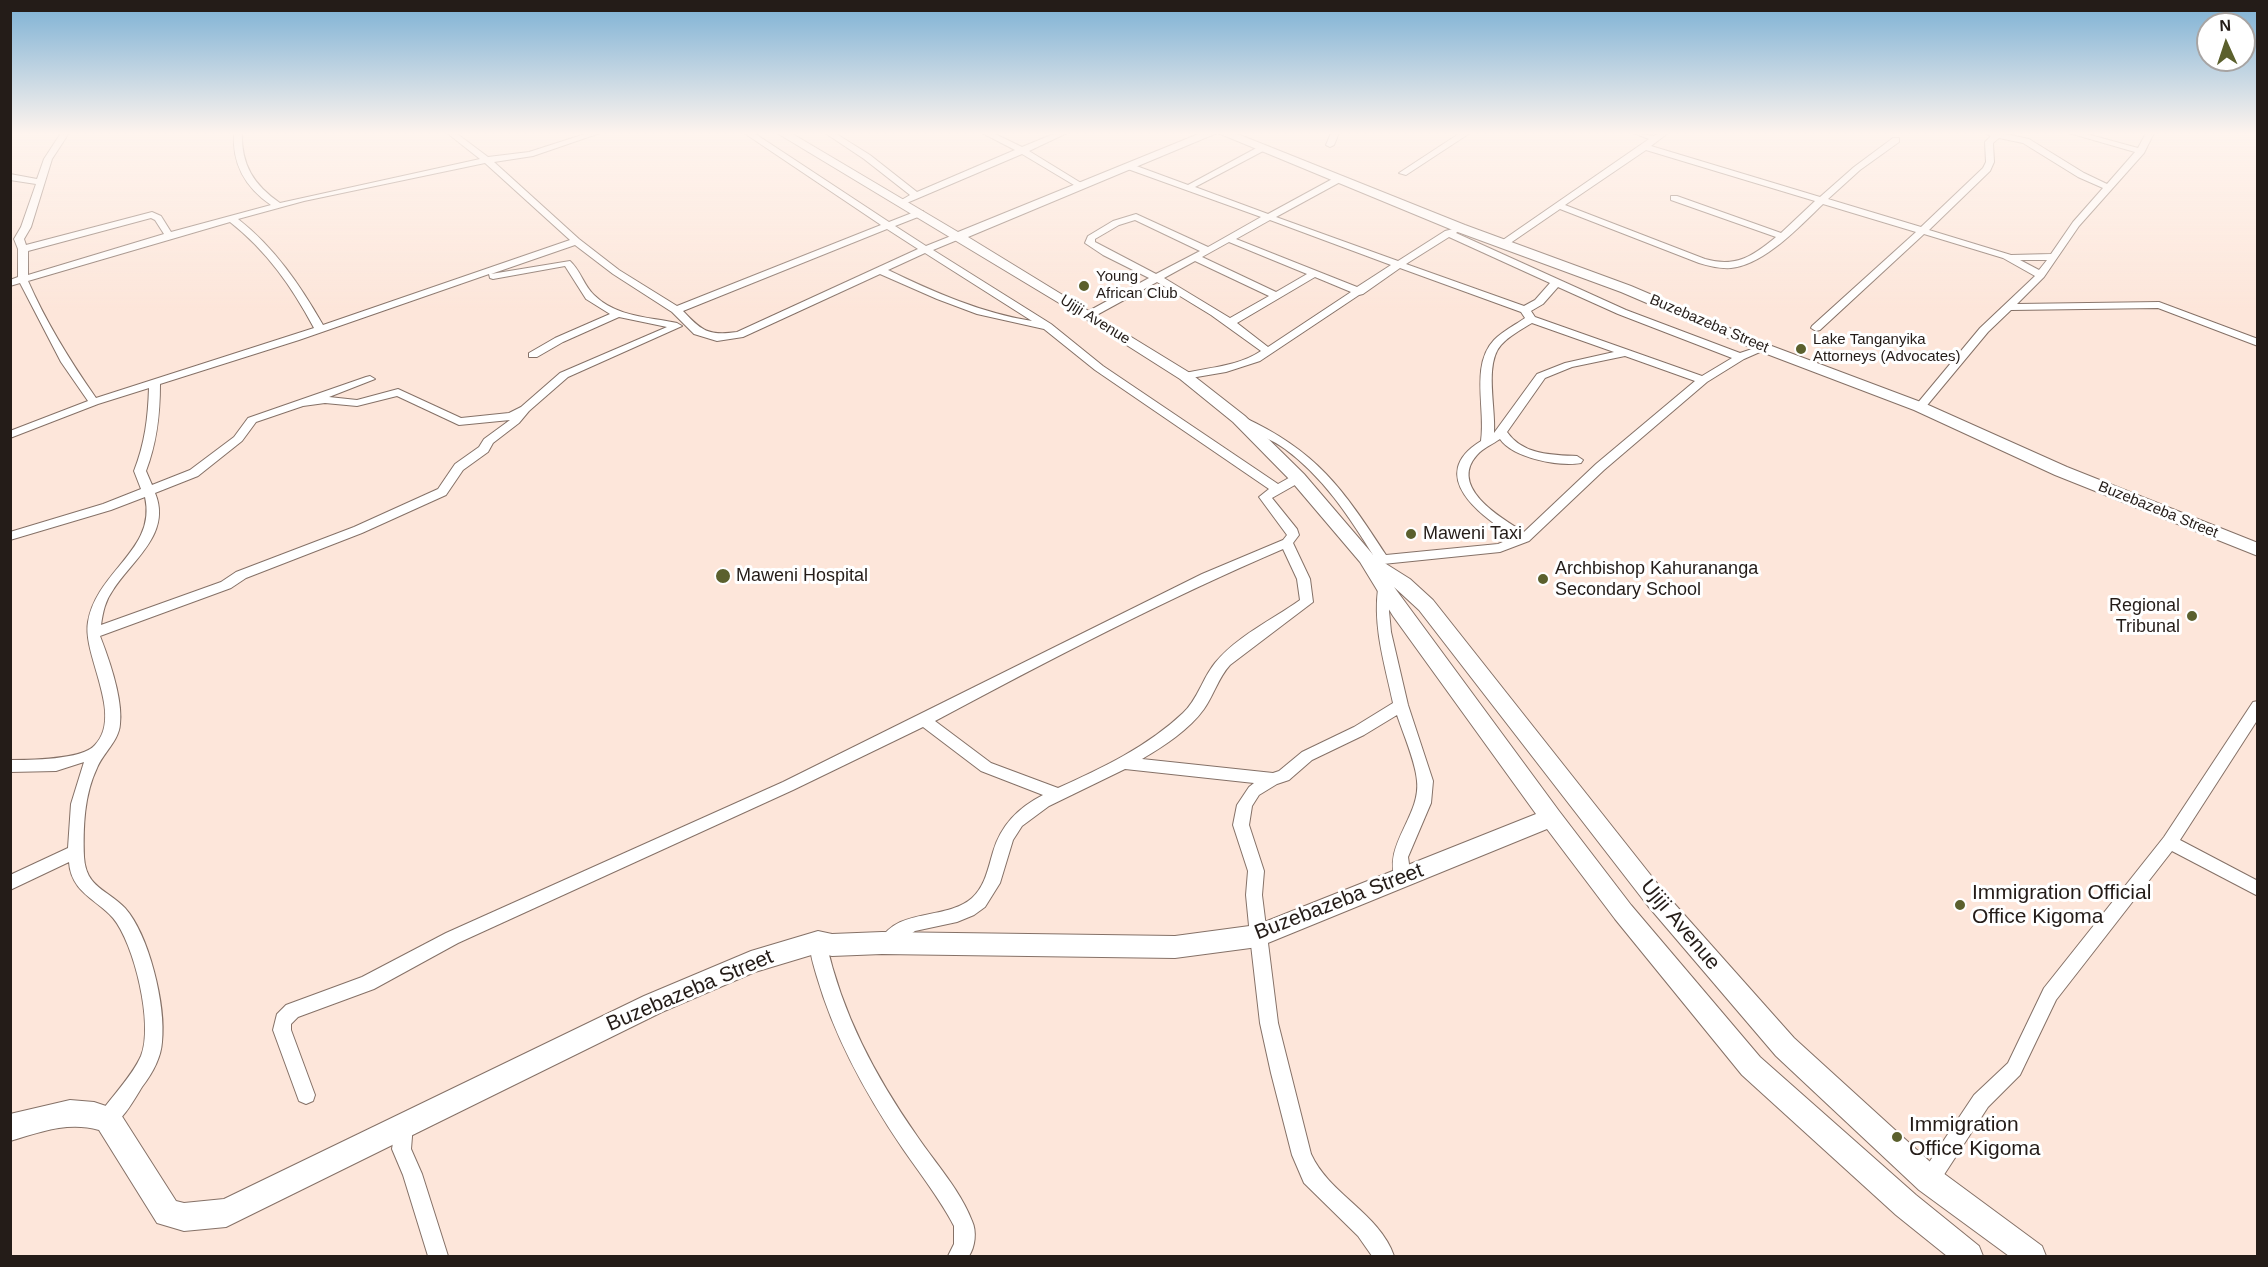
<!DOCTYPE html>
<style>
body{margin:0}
#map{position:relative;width:2268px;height:1267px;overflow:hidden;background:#fde6da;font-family:Helvetica,sans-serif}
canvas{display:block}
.frame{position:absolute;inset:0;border:12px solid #241c18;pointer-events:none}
.north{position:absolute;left:2196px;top:12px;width:60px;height:60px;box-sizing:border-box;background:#fff;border:2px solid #a7a4a3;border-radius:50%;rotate:357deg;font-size:16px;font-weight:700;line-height:24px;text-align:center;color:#241c18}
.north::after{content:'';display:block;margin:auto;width:21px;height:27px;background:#5b602d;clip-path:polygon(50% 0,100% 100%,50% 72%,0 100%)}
</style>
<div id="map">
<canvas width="2268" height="1267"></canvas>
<div class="frame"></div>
<div class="north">N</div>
</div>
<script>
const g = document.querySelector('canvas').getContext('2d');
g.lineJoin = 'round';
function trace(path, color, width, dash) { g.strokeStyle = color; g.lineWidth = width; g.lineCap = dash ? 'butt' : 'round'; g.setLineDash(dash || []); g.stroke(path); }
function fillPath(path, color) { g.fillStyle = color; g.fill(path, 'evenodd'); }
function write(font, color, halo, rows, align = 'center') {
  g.font = font + ' Helvetica,sans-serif'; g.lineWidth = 6; g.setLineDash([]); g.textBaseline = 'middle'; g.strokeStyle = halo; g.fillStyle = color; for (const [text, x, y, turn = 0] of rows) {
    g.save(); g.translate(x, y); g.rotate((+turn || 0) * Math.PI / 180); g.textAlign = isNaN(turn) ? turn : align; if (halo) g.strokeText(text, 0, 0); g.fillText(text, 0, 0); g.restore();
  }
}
const street = new Path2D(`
 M 61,133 L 69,133 L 52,159 L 31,227 L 24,239 L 26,245 L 152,212 L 161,216 L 171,232 L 271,205 C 245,187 232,164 234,133 L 242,133 C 241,165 254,185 280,203 L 480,159 L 447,133 L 456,133 L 488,157 L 529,152 L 588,133 L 600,133 L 533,156 L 494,162 L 579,239 L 619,270 L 677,306 L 881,225 L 744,133 L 754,133 L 889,222 L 917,211 L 923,211 L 923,215 L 895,226 L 926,246 L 956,234 L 962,234 L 962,238 L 933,250 L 1051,324 L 1103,366 L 1278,484 L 1294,475 L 1302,475 L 1304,478 L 1302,481 L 1272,498 L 1297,529 L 1299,535 L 1293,543 L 1310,579 L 1313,602 L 1230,665 C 1218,678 1214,695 1204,709 C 1189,730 1164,746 1142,759 L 1273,773 L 1279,771 L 1302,752 L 1354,727 L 1393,703 C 1385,665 1373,628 1378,589 L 1385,584 L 1390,586 L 1392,589 L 1389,611 L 1391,632 L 1408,705 L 1433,781 L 1431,803 L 1408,857 L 1411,878 L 1409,883 L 1403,885 L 1397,883 C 1380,847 1421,817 1417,781 C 1416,763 1403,733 1397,715 L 1364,735 L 1312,760 L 1289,780 L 1277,784 L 1259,795 L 1252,806 L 1249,825 L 1264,871 L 1262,895 L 1278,1023 L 1311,1154 C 1329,1194 1380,1214 1394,1256 L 1372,1256 L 1358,1236 L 1304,1183 L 1292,1155 L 1271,1073 L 1260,1023 L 1250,936 L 1246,895 L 1248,871 L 1233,825 L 1237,805 L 1249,787 L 1254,783 L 1125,769 L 1049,806 L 1022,826 L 1013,840 L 1000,883 L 985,907 L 974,915 L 957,922 L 915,931 L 887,951 L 881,948 L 879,943 C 895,907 946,921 972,898 C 985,886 988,869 993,852 C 1001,825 1018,808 1043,795 L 981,771 L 923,727 L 793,790 L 458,943 L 374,989 L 298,1017 L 291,1024 L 291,1030 L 315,1095 L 313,1101 L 306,1104 L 299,1101 L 273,1030 L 277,1014 L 286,1005 L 362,977 L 446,933 L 783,782 L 1202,574 L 1283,540 L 1287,535 L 1259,497 L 1269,489 L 1095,370 L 1044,329 L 977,314 L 937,299 L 880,274 L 743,337 L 717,341 L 694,334 L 672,312 L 613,274 L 575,245 L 491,274 L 570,261 C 581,271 584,286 594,295 C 616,317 649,317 677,323 L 682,326 L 568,377 L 529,411 L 519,423 L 493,443 L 488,452 L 463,470 L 446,495 L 362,533 L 246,578 L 231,588 L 100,636 C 109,659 123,699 120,724 C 119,741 103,753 97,768 C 84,795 83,828 84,857 C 86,888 107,889 125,908 C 149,935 166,1005 162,1042 C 161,1058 152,1074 142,1087 C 134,1100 122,1122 108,1128 L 101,1126 L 99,1119 L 101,1112 C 114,1094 132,1076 141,1056 C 154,1025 134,943 113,918 C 96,899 71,892 69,862 L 10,890 L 10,875 L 68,848 L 71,804 L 84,762 L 56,771 L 10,772 L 10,760 C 30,760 82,760 95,745 C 124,715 82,655 88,622 C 97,570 157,550 145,497 L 111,510 L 10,540 L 10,532 L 103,504 L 141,489 L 134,471 C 145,443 148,418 149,388 L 98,404 L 10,438 L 10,431 L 88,401 L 61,362 L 20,283 L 10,286 L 10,280 L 18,277 L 18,249 L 14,239 L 21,227 L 36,184 L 10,180 L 10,174 L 37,179 L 44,159 ZM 485,163 L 570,240 L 323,325 C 300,285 275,248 238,219 L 304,201 ZM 151,218 L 155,220 L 164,234 L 28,275 L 28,251 ZM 230,222 C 267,251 292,287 314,328 L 96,398 C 70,361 46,322 28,281 ZM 887,229 L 918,249 L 737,332 C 708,336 702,331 683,311 ZM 925,253 L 1032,321 C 981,313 934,292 888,270 ZM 565,266 L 586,299 L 610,314 L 555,338 L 529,353 L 529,357 L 537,357 L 563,342 L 619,317 L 667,327 L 560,373 L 521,407 L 509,413 L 461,418 L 398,389 L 357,400 L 329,397 L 375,379 L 370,376 L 366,377 L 248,418 L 234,437 L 190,470 L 152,485 L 146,471 C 157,442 160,415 160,384 L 299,340 L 489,274 L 490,278 L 493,279 ZM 397,396 L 459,425 L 510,420 L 484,439 L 479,447 L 455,464 L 438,489 L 354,527 L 236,572 L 221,582 L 101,625 C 103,612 105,601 113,590 C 132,560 172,534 155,493 L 198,476 L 242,441 L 256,422 L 303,406 L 325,403 L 357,406 ZM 1283,549 L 1297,579 L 1300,600 C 1272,620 1237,636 1215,663 C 1202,679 1198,699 1183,713 C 1147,747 1102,768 1058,788 L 991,763 L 935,721 C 1049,660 1164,600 1283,549 Z
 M 825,133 L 835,133 L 870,155 L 917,192 L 1015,150 L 982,133 L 993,133 L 1022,147 L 1056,133 L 1067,133 L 1029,151 L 1086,186 L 1079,188 L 1022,154 L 902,205 L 898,202 L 910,195 L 864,159 Z
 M 1331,133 L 1339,133 L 1334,145 L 1330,147 L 1326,145 Z
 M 1460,133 L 1470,133 L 1406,175 L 1399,173 Z
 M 1633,133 L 1654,136 L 1659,133 L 1668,133 L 1651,146 L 1820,197 L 1854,167 L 1893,138 L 1899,138 L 1899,142 L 1860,170 L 1828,199 L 1921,227 L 1983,168 L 1986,162 L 1985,142 L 1991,136 L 1985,133 L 2001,133 L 2029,139 L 2084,173 L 2107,184 L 2135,152 L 2069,133 L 2083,133 L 2138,148 L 2146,133 L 2154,133 L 2144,153 L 2079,226 L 2044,277 L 2017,304 L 2159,302 L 2258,339 L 2258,346 L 2158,308 L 2011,310 L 1988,332 L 1924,409 L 1916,409 L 1916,405 L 1980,328 L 2035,276 L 2003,258 L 1924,234 L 1820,330 L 1816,331 L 1811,328 L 1812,326 L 1916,232 L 1823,204 C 1800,226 1764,265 1731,268 C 1720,269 1709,266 1699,263 L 1560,209 L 1506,246 L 1500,246 L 1500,242 L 1649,139 ZM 1999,138 L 2023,143 L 2078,177 L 2103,188 L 2073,222 L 2051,254 L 2011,255 L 1929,230 L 1990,171 L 1994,162 L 1993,143 ZM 1646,150 L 1815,201 L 1781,233 L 1677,196 L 1671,196 L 1671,200 L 1776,237 C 1753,256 1736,268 1705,259 L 1565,205 ZM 2020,260 L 2047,260 L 2039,270 Z
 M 1262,145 L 1265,146 L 1265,150 L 1195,187 L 1268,214 L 1336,177 L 1342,177 L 1342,181 L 1276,217 L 1398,261 L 1445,231 L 1457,228 L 1459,230 L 1456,233 L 1626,310 L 1740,353 L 1764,345 L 1769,348 L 1744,359 L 1707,382 L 1604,470 L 1529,541 L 1500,552 L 1383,564 L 1362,561 L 1360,558 L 1362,555 L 1373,555 C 1348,515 1323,477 1285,449 C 1271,438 1245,430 1233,419 L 1239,416 L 1243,417 C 1317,451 1343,489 1386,555 L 1498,544 L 1515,537 C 1481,517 1425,475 1481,441 C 1486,410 1470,365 1494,340 C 1503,331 1515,325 1525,318 L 1521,312 L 1400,268 L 1363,294 L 1359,295 L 1260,361 L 1226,372 L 1185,379 L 1181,378 L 1181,374 C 1208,367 1237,367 1261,351 L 1211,315 L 1157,282 L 1093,317 L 1085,317 L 1085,313 L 1149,278 L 1103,255 L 1085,243 L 1088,236 L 1113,221 L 1136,214 L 1208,247 L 1261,217 L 1125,168 L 1125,164 L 1131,164 L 1188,185 ZM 1135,220 L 1200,251 L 1156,274 L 1095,242 L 1095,239 L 1119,225 ZM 1270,220 L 1391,265 L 1357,287 L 1236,239 ZM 1449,237 L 1550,283 L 1535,300 L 1524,306 L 1406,264 ZM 1229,242 L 1307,274 L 1276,292 L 1202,257 ZM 1195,261 L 1269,296 L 1230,318 L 1164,278 ZM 1315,277 L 1351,292 L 1268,347 L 1237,323 ZM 1558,287 L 1618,314 L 1732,358 L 1702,376 L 1535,317 L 1531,311 L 1543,304 ZM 1532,323 L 1614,352 L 1565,363 L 1537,374 L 1494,433 C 1496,408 1484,364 1501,345 C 1509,336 1522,329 1532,323 ZM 1625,356 L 1695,381 L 1596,464 L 1524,532 C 1501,518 1448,487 1477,455 C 1483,448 1493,444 1500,439 C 1513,458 1559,467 1581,463 L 1583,460 L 1577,456 C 1552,455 1523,455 1507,432 L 1545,378 L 1572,367 Z
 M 2258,701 L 2258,719 L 2180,840 L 2258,881 L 2258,896 L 2172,851 L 2056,1000 L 2020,1075 L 1988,1107 L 1936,1187 L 1929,1190 L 1922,1187 L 1919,1180 L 1922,1173 L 1974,1095 L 2008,1063 L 2044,988 L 2164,837 L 2253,702 Z
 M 818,935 L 824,937 L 826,942 C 842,1014 875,1076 917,1136 C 936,1164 960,1190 972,1221 C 977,1232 975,1247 969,1256 L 948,1256 L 954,1244 L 954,1226 C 940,1199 921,1175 903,1149 C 867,1096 835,1039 817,977 C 814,966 807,947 812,937 Z
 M 404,1115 L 411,1117 L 413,1124 L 411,1149 L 422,1174 L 448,1256 L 428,1256 L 403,1175 L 392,1149 L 397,1117 Z`);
const secondary = new Path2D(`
 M 777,133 L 791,133 L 958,232 L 1201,133 L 1217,133 L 968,237 L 1190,373 L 1245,416 L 1304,474 L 1375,557 L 1410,579 L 1433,600 L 1664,892 L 1794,1038 L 1939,1170 L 2042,1246 L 2046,1256 L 2009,1256 L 1919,1190 L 1776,1056 L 1648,906 L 1419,610 L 1394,587 L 1559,811 L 1631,905 L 1760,1057 L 1916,1195 L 1979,1246 L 1983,1256 L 1947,1256 L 1896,1215 L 1742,1075 L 1615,919 L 1547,829 L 1258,947 L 1175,958 L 882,954 L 832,956 L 818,953 L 755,972 L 662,1012 L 226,1227 L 184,1231 L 157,1223 L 99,1130 C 68,1121 40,1132 10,1141 L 10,1114 L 70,1100 L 94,1102 L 118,1110 L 176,1201 L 184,1203 L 224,1199 L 644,996 L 751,951 L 818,931 L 832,934 L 882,932 L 1175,936 L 1257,925 L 1536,814 L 1393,616 L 1360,562 L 1292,482 L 1233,422 L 1180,379 L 1084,318 Z
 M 1218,133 L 1235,133 L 1465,225 L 1631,286 L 1769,345 L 1926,404 L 2067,467 L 2258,543 L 2258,556 L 2055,475 L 1914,410 L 1759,351 L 1621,292 L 1455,231 Z`);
const markers = [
 [1084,286,6,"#5b602d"],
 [1801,349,6,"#5b602d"],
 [1411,534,6,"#5b602d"],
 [723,576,8,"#5b602d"],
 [1543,579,6,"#5b602d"],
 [2192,616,6,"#5b602d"],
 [1960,905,6,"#5b602d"],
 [1897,1137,6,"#5b602d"]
];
const farPoinames = [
 ["Young",1096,277],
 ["African Club",1096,294],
 ["Lake Tanganyika",1813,340],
 ["Attorneys (Advocates)",1813,357]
];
const farStreetnames = [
 ["Ujiji Avenue",1095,320,32],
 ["Buzebazeba Street",1709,324,23],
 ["Buzebazeba Street",2158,510,22]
];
const poiNames = [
 ["Maweni Taxi",1423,534],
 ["Archbishop Kahurananga",1555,569],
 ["Secondary School",1555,590],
 ["Maweni Hospital",736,576],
 ["Regional",2180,606,"right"],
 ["Tribunal",2180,627,"right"]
];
const nearPoinames = [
 ["Immigration Official",1972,893],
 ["Office Kigoma",1972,917],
 ["Immigration",1909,1125],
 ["Office Kigoma",1909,1149]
];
const nearStreetnames = [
 ["Buzebazeba Street",1339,902,-21],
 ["Ujiji Avenue",1680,925,50],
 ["Buzebazeba Street",690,991,-23]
];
trace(street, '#857167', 2);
trace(secondary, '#857167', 2);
fillPath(street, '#fff');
fillPath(secondary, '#fff');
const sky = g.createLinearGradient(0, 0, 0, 310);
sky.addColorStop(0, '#7bb0d4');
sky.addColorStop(0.43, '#fef4ee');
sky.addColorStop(1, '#fef4ee00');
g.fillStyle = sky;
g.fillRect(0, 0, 2268, 310);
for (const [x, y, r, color] of markers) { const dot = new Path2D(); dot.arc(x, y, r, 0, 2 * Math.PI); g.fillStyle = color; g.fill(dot); trace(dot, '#fff', 2); }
write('15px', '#241c18', '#fff', farPoinames, 'left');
write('15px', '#241c18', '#fff', farStreetnames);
write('18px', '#241c18', '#fff', poiNames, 'left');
write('21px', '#241c18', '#fff', nearPoinames, 'left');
write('21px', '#241c18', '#fff', nearStreetnames);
</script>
